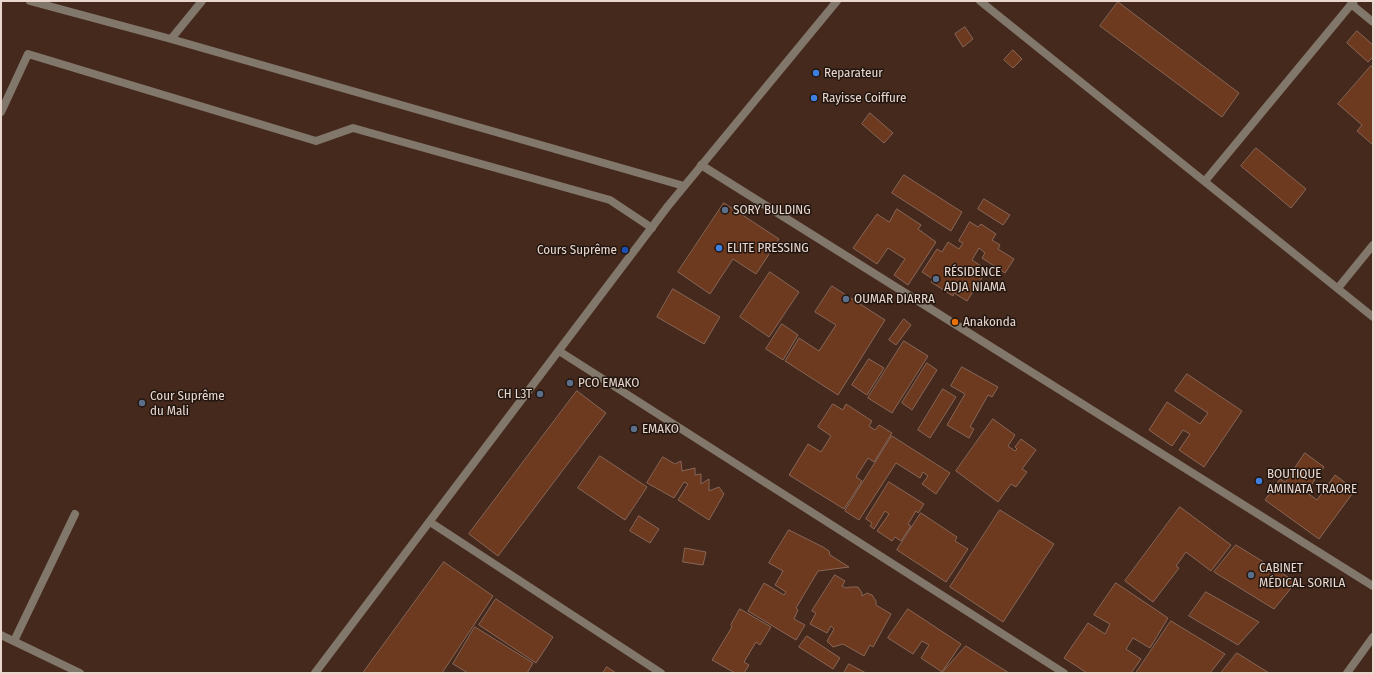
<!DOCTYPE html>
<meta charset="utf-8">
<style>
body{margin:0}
#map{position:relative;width:1374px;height:674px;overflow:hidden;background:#45291c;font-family:"Fira Sans Condensed",sans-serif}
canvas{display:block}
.frame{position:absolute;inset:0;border:2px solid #e9d7ce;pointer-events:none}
</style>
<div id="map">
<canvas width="1374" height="674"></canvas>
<div class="frame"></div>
</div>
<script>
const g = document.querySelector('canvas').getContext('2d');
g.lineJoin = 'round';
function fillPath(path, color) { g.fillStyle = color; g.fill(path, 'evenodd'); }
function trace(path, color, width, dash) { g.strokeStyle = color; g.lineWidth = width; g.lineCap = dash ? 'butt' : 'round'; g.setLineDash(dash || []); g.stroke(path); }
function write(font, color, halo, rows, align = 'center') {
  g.font = font + ' "Fira Sans Condensed",sans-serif'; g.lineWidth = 3; g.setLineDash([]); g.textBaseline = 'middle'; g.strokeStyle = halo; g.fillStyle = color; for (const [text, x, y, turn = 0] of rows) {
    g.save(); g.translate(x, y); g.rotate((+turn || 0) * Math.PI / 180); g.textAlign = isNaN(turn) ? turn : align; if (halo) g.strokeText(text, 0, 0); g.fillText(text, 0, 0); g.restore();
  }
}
const building = new Path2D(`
 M 1118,2 L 1239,93 L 1222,117 L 1100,26 Z
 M 965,27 L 973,39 L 963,47 L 955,34 Z
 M 1357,31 L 1373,45 L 1373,57 L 1368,62 L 1347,43 Z
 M 1013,50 L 1022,59 L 1013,68 L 1004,60 Z
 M 1371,66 L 1373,68 L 1373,145 L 1357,131 L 1362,125 L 1338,104 Z
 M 870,113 L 893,133 L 884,143 L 862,124 Z
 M 1256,148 L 1306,189 L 1291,208 L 1241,166 Z
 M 904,175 L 962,212 L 951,231 L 892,193 Z
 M 984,199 L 1010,215 L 1003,225 L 978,209 Z
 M 724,203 L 779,239 L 756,274 L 733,259 L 710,294 L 678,272 Z
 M 897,209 L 921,225 L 918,229 L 936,242 L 908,285 L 894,275 L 905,259 L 888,248 L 877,264 L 853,248 L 877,214 L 889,222 Z
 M 970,222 L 978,227 L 981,224 L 996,234 L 992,240 L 1000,245 L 998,249 L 1014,259 L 1005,273 L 982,258 L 985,253 L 979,248 L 972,260 L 987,270 L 967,301 L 954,293 L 953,296 L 931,282 L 933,279 L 922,272 L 937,249 L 942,252 L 948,242 L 959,249 L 963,243 L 959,241 Z
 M 770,272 L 799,292 L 769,337 L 740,317 Z
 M 832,286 L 885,320 L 838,395 L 785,361 L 799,338 L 819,351 L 836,325 L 815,312 Z
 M 673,289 L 720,317 L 704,344 L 657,317 Z
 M 904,319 L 911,325 L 896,345 L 889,340 Z
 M 782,324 L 798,335 L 783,360 L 766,349 Z
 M 904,341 L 928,356 L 892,413 L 868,398 Z
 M 869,359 L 884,368 L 867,395 L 852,385 Z
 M 927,363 L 937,370 L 912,410 L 902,403 Z
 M 962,367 L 998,387 L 992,397 L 988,395 L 970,427 L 974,429 L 969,438 L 947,425 L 965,394 L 951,386 Z
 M 1187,374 L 1242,411 L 1204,467 L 1179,450 L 1190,434 L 1183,430 L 1172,446 L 1149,430 L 1167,402 L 1200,424 L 1208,413 L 1175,391 Z
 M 943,389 L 956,397 L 930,438 L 918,430 Z
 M 577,391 L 606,413 L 498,556 L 469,534 Z
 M 833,404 L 843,410 L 846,404 L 872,421 L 869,426 L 875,430 L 879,425 L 892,433 L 874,462 L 868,458 L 856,477 L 862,481 L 844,509 L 789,475 L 808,444 L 821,452 L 831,436 L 818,427 Z
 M 993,419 L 1015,435 L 1008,446 L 1015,451 L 1017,449 L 1015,447 L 1021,439 L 1036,450 L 1022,469 L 1027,472 L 1016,487 L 1011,484 L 998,502 L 956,471 Z
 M 892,436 L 950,473 L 936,494 L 922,484 L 928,476 L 923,472 L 920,478 L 896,463 L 859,520 L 845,511 Z
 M 1305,453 L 1324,467 L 1306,492 L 1317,500 L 1335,475 L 1355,490 L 1319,539 L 1265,500 L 1280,479 L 1285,482 Z
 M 600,456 L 647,487 L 625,520 L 578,488 Z
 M 663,457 L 675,464 L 681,461 L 682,471 L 695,468 L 695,475 L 701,474 L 701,484 L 709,479 L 709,491 L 719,487 L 724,494 L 709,520 L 678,500 L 688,484 L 684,482 L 674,498 L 647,483 Z
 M 889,482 L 924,504 L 918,513 L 916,511 L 908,524 L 911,526 L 901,541 L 895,537 L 892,541 L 877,531 L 889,514 L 885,511 L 874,529 L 870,526 L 872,523 L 866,519 Z
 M 1180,507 L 1231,545 L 1211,571 L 1186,552 L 1176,566 L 1179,568 L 1153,602 L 1125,581 Z
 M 1000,510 L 1054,544 L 1003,622 L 950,587 Z
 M 921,513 L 957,537 L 955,541 L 968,549 L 946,582 L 897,550 Z
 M 639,516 L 659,529 L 650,543 L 630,531 Z
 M 789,530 L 823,547 L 829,551 L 830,555 L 849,567 L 818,571 L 796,608 L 798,610 L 794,619 L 805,625 L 796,640 L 748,611 L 764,583 L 784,595 L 786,592 L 775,585 L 783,571 L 769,563 Z
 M 1236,545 L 1296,582 L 1274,609 L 1214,572 Z
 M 685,548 L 706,552 L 703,565 L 683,562 Z
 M 444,562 L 493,596 L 442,673 L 363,673 Z
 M 835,575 L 845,581 L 842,586 L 846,588 L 850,587 L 858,587 L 862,593 L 862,596 L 867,593 L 872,595 L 876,601 L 876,605 L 891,614 L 873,647 L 870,645 L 864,656 L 843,644 L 833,647 L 827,641 L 834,629 L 831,626 L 827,633 L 810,624 L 816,613 L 812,611 Z
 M 1116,583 L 1168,618 L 1150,648 L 1133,638 L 1126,649 L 1141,659 L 1131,673 L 1087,673 L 1064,658 L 1088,623 L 1105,634 L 1110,624 L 1094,615 Z
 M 1206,592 L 1259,622 L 1238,645 L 1189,616 Z
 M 496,599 L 553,637 L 536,663 L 479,625 Z
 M 740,609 L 771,627 L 760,645 L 756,642 L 744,662 L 749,665 L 744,673 L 735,673 L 712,660 L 732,627 L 731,625 Z
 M 908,609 L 961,644 L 942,672 L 921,658 L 929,645 L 922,641 L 913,654 L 888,638 Z
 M 1171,621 L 1225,654 L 1210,673 L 1136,673 Z
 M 475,627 L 533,663 L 527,673 L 468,673 L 453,664 Z
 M 807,636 L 840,658 L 833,669 L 799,647 Z
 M 966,646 L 1009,673 L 942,673 Z
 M 1237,653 L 1269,673 L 1221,673 Z
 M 849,664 L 866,673 L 844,673 Z
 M 607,667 L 616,673 L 603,673 Z`);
const service = new Path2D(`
 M 1,112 L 28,54 L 316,141 L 353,128 L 610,200 L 652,228
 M 1,635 L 80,673
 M 14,641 L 75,514`);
const minor = new Path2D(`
 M 30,1 L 171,39 L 684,186
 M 980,1 L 1373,317
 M 1351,4 L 1373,22
 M 171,39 L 202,1
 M 701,165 L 1373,586
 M 1205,181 L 1354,1
 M 1338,288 L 1373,245
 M 559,351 L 1064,673
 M 430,522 L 661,673
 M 1347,673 L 1373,637`);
const tertiary = new Path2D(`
 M 315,673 L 668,206 L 837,1`);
const markers = [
 [816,73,4,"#3f7fe0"],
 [814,98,4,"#3f7fe0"],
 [725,210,4,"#5c6f8a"],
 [719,248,4,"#3f7fe0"],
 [625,250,4,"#1a4fb4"],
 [936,279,4,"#5c6f8a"],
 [846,299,4,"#5c6f8a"],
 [955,322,4,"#e8710a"],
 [570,383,4,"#5c6f8a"],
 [540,394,4,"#5c6f8a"],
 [142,403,4,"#5c6f8a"],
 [634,429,4,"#5c6f8a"],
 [1259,481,4,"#3f7fe0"],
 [1251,575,4,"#5c6f8a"]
];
const poiNames = [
 ["Reparateur",824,73],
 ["Rayisse Coiffure",822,98],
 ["SORY BULDING",733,210],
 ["ELITE PRESSING",727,248],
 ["Cours Suprême",617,250,"right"],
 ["RÉSIDENCE",944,272],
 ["ADJA NIAMA",944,287],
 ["OUMAR DIARRA",854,299],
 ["Anakonda",963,322],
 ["PCO EMAKO",578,383],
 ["CH L3T",532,394,"right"],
 ["Cour Suprême",150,396],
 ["du Mali",150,411],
 ["EMAKO",642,429],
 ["BOUTIQUE",1267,474],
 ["AMINATA TRAORE",1267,489],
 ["CABINET",1259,568],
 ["MÉDICAL SORILA",1259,583]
];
fillPath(building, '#6d391f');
trace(building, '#876758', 1);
trace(service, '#81776b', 8);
trace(minor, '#81776b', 8);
trace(tertiary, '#81776b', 8);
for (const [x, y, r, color] of markers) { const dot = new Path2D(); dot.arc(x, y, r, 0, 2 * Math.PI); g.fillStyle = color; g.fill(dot); trace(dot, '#221610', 1.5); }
write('13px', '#e9d7ce', '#221610', poiNames, 'left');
</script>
